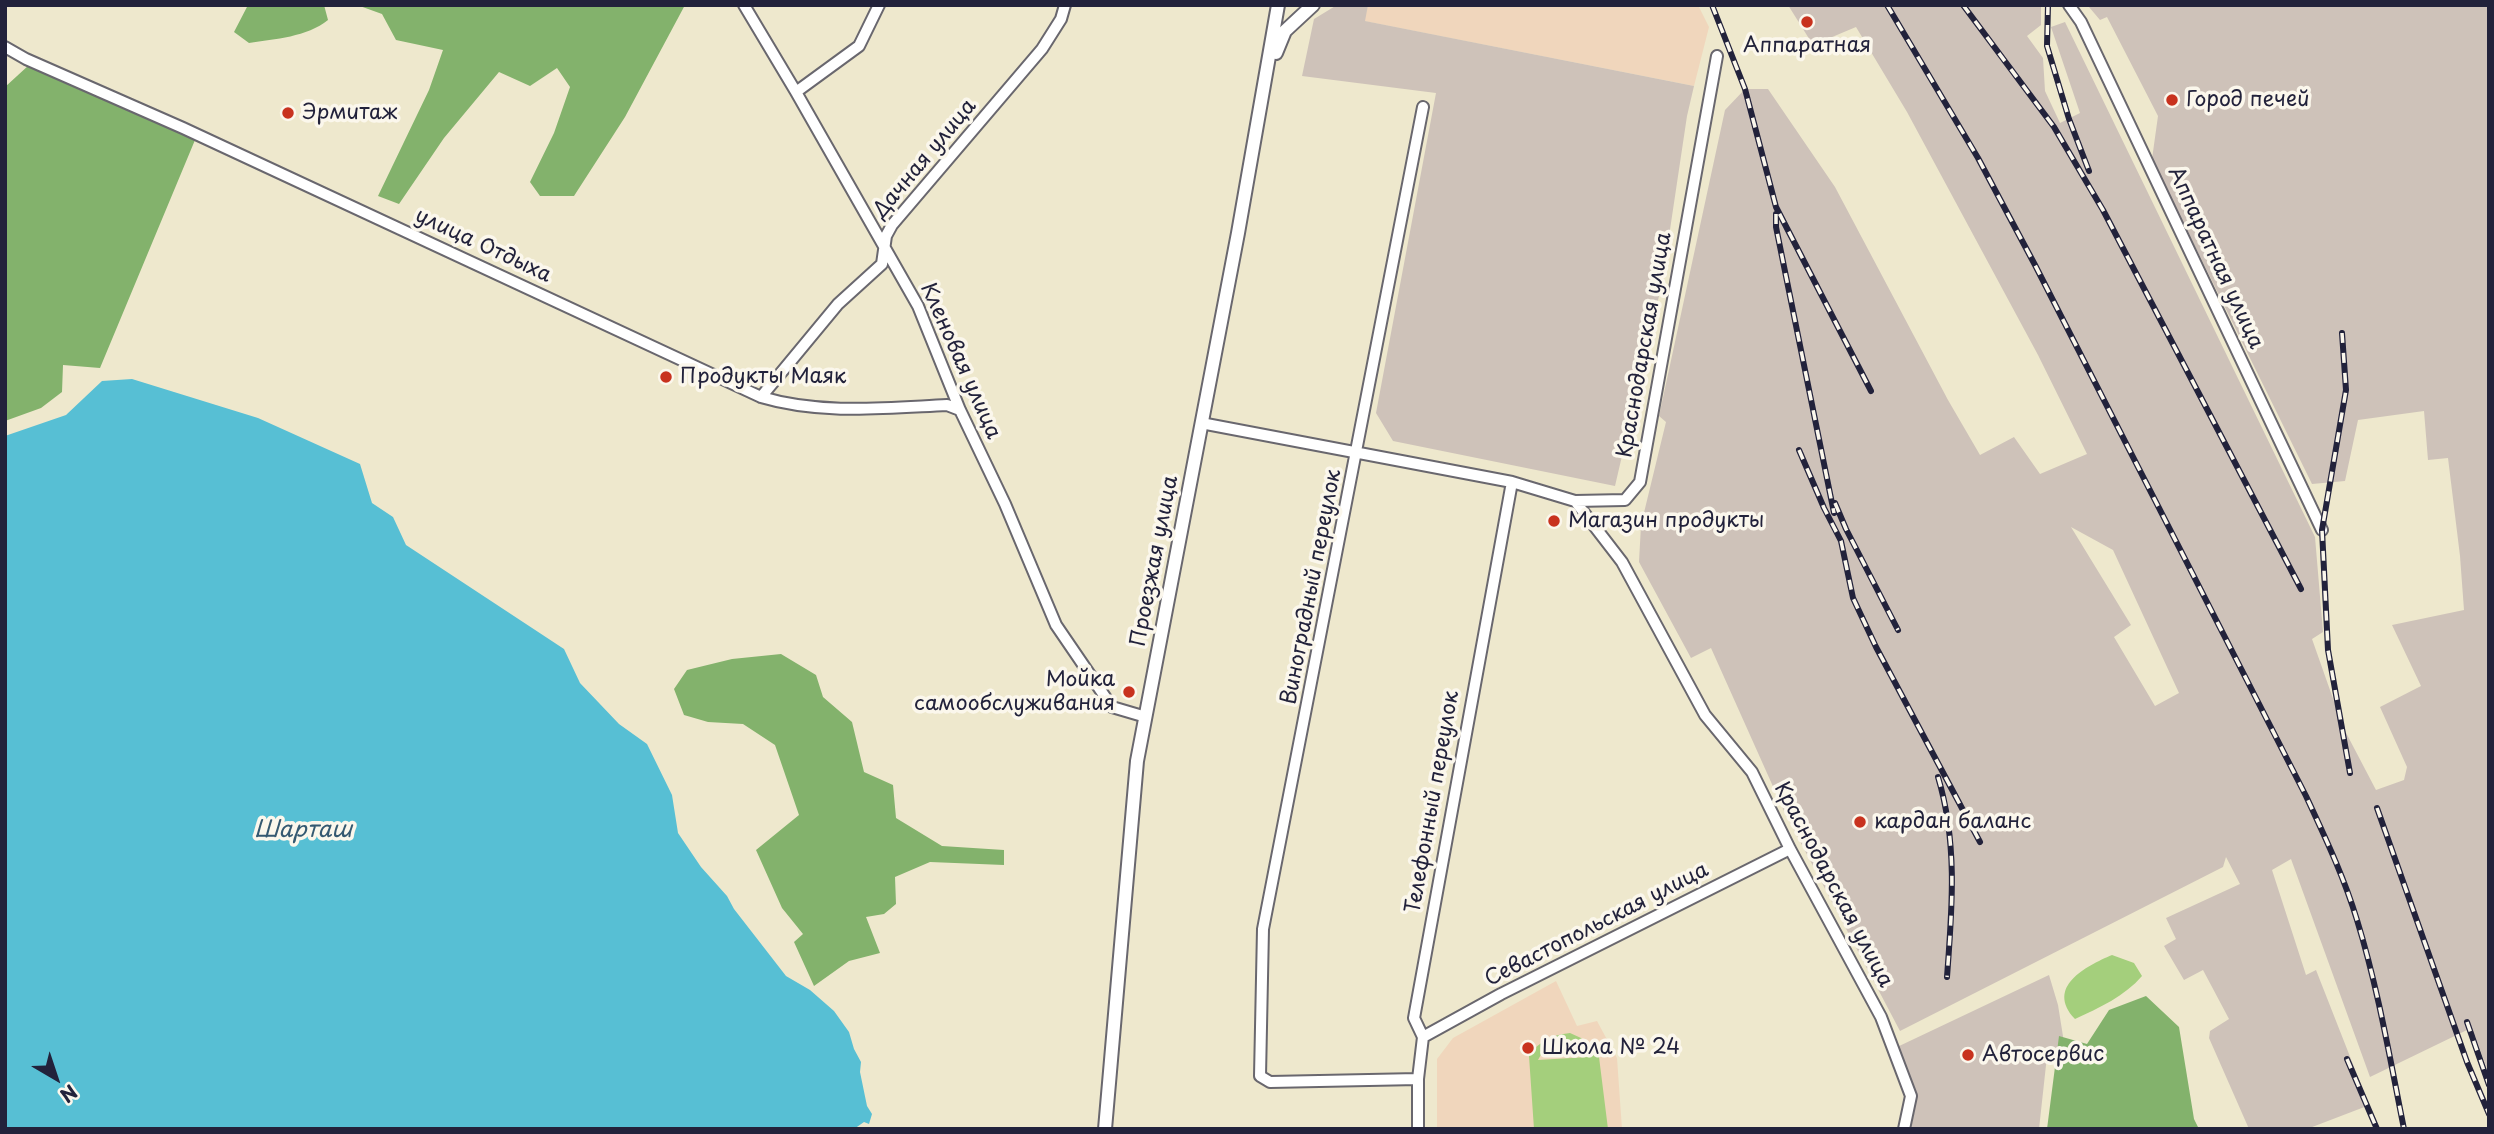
<!DOCTYPE html>
<meta charset="utf-8">
<style>
body{margin:0}
#map{position:relative;width:2494px;height:1134px;overflow:hidden;background:#eee8cd;font-family:"Playpen Sans",sans-serif}
canvas{display:block}
.frame{position:absolute;inset:0;border:7px solid #22223b;pointer-events:none}
.north{position:absolute;left:21px;top:1043px;width:70px;height:70px;-webkit-text-stroke:5px #fbf7ec;paint-order:stroke;rotate:141deg;font-size:19px;font-weight:700;line-height:28px;text-align:center;color:#22223b}
.north::after{content:'';display:block;margin:auto;width:24px;height:32px;background:#22223b;clip-path:polygon(50% 0,100% 100%,50% 72%,0 100%)}
</style>
<div id="map">
<canvas width="2494" height="1134"></canvas>
<div class="frame"></div>
<div class="north">N</div>
</div>
<script>
const g = document.querySelector('canvas').getContext('2d');
g.lineJoin = 'round';
function fillPath(path, color) { g.fillStyle = color; g.fill(path, 'evenodd'); }
function trace(path, color, width, dash) { g.strokeStyle = color; g.lineWidth = width; g.lineCap = dash ? 'butt' : 'round'; g.setLineDash(dash || []); g.stroke(path); }
function write(font, color, halo, rows, align = 'center') {
  g.font = font + ' "Playpen Sans",sans-serif'; g.lineWidth = 7; g.setLineDash([]); g.textBaseline = 'middle'; g.strokeStyle = halo; g.fillStyle = color; for (const [text, x, y, turn = 0] of rows) {
    g.save(); g.translate(x, y); g.rotate((+turn || 0) * Math.PI / 180); g.textAlign = isNaN(turn) ? turn : align; if (halo) g.strokeText(text, 0, 0); g.fillText(text, 0, 0); g.restore();
  }
}
const built = new Path2D(`
 M 1368,5 L 1698,5 L 1709,27 L 1694,86 L 1364,21 Z
 M 1556,981 L 1577,1026 L 1597,1021 L 1617,1058 L 1622,1129 L 1437,1129 L 1437,1059 L 1453,1038 Z`);
const industrial = new Path2D(`
 M 1337,5 L 1368,5 L 1365,21 L 1694,86 L 1687,116 L 1662,283 L 1615,486 L 1393,441 L 1376,413 L 1436,93 L 1302,76 L 1314,19 Z
 M 1788,5 L 2041,5 L 2041,25 L 2027,36 L 2043,58 L 2045,91 L 2060,123 L 2080,113 L 2051,27 L 2065,22 L 2315,537 L 2323,632 L 2312,639 L 2343,727 L 2376,790 L 2404,780 L 2407,767 L 2380,707 L 2421,686 L 2392,625 L 2464,610 L 2460,556 L 2448,458 L 2428,460 L 2424,411 L 2358,420 L 2345,481 L 2312,484 L 2152,159 L 2158,116 L 2107,17 L 2100,20 L 2089,7 L 2489,5 L 2489,1074 L 2475,1036 L 2467,1030 L 2370,1077 L 2291,859 L 2272,870 L 2306,975 L 2316,970 L 2369,1105 L 2367,1106 L 2307,1129 L 2249,1129 L 2209,1038 L 2210,1031 L 2229,1019 L 2203,970 L 2184,980 L 2164,946 L 2176,939 L 2166,918 L 2240,884 L 2226,857 L 2223,867 L 1900,1031 L 1784,811 L 1711,648 L 1691,658 L 1639,562 L 1641,525 L 1666,422 L 1659,416 L 1725,110 L 1745,89 L 1768,89 L 1835,187 L 1948,400 L 1980,455 L 2014,437 L 2040,474 L 2087,454 L 2038,355 L 1907,112 L 1856,27 L 1813,45 ZM 2071,527 L 2113,550 L 2179,693 L 2155,706 L 2114,637 L 2131,625 Z
 M 2049,975 L 2058,1005 L 2066,1055 L 2047,1056 L 2039,1129 L 1911,1129 L 1917,1097 L 1895,1048 Z`);
const green = new Path2D(`
 M 2112,955 L 2134,963 L 2142,976 C 2125,996 2099,1008 2075,1019 C 2045,987 2086,966 2112,955 Z
 M 1570,1033 L 1581,1038 L 1599,1057 L 1608,1129 L 1534,1129 L 1529,1056 C 1539,1041 1552,1035 1570,1033 ZM 1568,1041 C 1579,1043 1585,1047 1588,1057 L 1538,1060 C 1544,1047 1554,1043 1568,1041 Z`);
const forest = new Path2D(`
 M 248,5 L 324,5 L 328,20 C 307,37 275,39 249,43 L 234,32 Z
 M 357,5 L 685,5 L 625,117 L 574,196 L 540,196 L 530,182 L 554,133 L 570,87 L 557,68 L 530,86 L 499,72 L 444,138 L 399,204 L 378,196 L 429,90 L 443,50 L 396,40 L 382,14 Z
 M 29,65 L 195,140 L 100,368 L 63,365 L 62,392 L 41,408 L 5,421 L 5,87 Z
 M 781,654 L 816,675 L 823,697 L 852,722 L 864,772 L 893,785 L 896,818 L 942,846 L 1004,850 L 1004,865 L 930,862 L 895,877 L 896,904 L 884,914 L 866,917 L 880,953 L 849,961 L 814,986 L 794,942 L 803,934 L 782,908 L 756,850 L 799,815 L 775,745 L 743,724 L 708,722 L 684,715 L 674,689 L 687,670 L 732,659 Z
 M 2146,996 L 2179,1027 L 2194,1119 L 2199,1129 L 2047,1129 L 2059,1036 L 2087,1044 L 2109,1010 Z`);
const water = new Path2D(`
 M 132,379 L 258,418 L 360,464 L 372,503 L 393,517 L 406,545 L 564,649 L 580,683 L 619,724 L 647,744 L 672,795 L 678,833 L 701,867 L 727,896 L 734,909 L 786,976 L 810,990 L 834,1011 L 849,1032 L 854,1049 L 861,1062 L 860,1072 L 867,1106 L 872,1114 L 869,1124 L 864,1122 L 854,1129 L 5,1129 L 5,436 L 66,415 L 102,381 Z`);
const minor = new Path2D(`
 M 744,5 L 796,92 L 918,306 L 960,410 L 1005,504 L 1056,625 L 1112,707 L 1146,717
 M 2069,5 L 2081,22 L 2322,530
 M 5,47 L 26,59 L 183,128 L 761,397 C 821,415 885,408 947,405 L 960,410
 M 1717,56 L 1640,482 L 1625,500 L 1575,501 L 1622,562 L 1705,715 L 1752,772 L 1790,849 L 1881,1017 L 1911,1096 L 1904,1129
 M 796,92 L 859,46 L 879,5
 M 761,397 L 838,304 L 882,264 L 886,236 L 892,225 L 1042,49 L 1061,19 L 1065,5
 M 1201,423 L 1512,482 L 1575,501
 M 1423,1037 L 1501,994 L 1790,849
 M 1418,1079 L 1270,1082 L 1260,1076 L 1263,929 L 1423,107
 M 1418,1129 L 1418,1079 L 1423,1037 L 1414,1018 L 1512,482`);
const major = new Path2D(`
 M 1276,53 L 1285,31 L 1313,5
 M 1105,1129 L 1137,761 L 1238,233 L 1278,5`);
const rail = new Path2D(`
 M 1712,5 L 1745,89 L 1776,207 L 1871,391
 M 1887,5 L 1978,158 L 2035,265 L 2306,796 C 2325,837 2344,877 2357,920 C 2378,988 2390,1059 2404,1129
 M 1963,5 L 2054,127 L 2103,210 L 2301,589
 M 2048,5 L 2047,46 L 2069,119 L 2089,171
 M 1776,214 L 1776,227 L 1834,513
 M 2342,333 L 2346,390 L 2322,530 L 2328,650 L 2350,773
 M 1799,450 L 1824,508 L 1841,541 L 1853,598 L 1876,647 L 1980,842
 M 1835,503 L 1846,529 L 1898,630
 M 1938,777 C 1958,843 1952,910 1947,977
 M 2377,808 L 2467,1062 L 2489,1114
 M 2467,1022 L 2489,1085
 M 2347,1059 L 2377,1129`);
const markers = [
 [1807,22,7,"#c8321e"],
 [2172,100,7,"#c8321e"],
 [288,113,7,"#c8321e"],
 [666,377,7,"#c8321e"],
 [1554,521,7,"#c8321e"],
 [1129,692,7,"#c8321e"],
 [1860,822,7,"#c8321e"],
 [1528,1048,7,"#c8321e"],
 [1968,1055,7,"#c8321e"]
];
const poiNames = [
 ["Аппаратная",1807,46,"center"],
 ["Город печей",2186,100],
 ["Эрмитаж",302,113],
 ["Продукты Маяк",680,377],
 ["Магазин продукты",1568,521],
 ["Мойка",1115,680,"right"],
 ["самообслуживания",1115,704,"right"],
 ["кардан баланс",1874,822],
 ["Школа № 24",1542,1048],
 ["Автосервис",1982,1055]
];
const streetNames = [
 ["Дачная улица",925,159,-50],
 ["улица Отдыха",483,246,25],
 ["Аппаратная улица",2215,258,65],
 ["Краснодарская улица",1645,345,-80],
 ["Кленовая улица",960,361,66],
 ["Проезжая улица",1155,561,-79],
 ["Виноградный переулок",1312,587,-79],
 ["Телефонный переулок",1433,802,-80],
 ["Краснодарская улица",1833,885,62],
 ["Севастопольская улица",1597,925,-27]
];
const waterNames = [
 ["Шарташ",303,831]
];
fillPath(built, '#f0d6bc');
fillPath(industrial, '#cec2b9');
fillPath(green, '#a4cf7c');
fillPath(forest, '#83b26c');
fillPath(water, '#57bfd4');
trace(minor, '#69676e', 14);
trace(major, '#69676e', 16);
trace(minor, '#fff', 10);
trace(major, '#fff', 12);
trace(rail, '#22223b', 6);
trace(rail, '#fbf7ec', 3.5, [10]);
for (const [x, y, r, color] of markers) { const dot = new Path2D(); dot.arc(x, y, r, 0, 2 * Math.PI); g.fillStyle = color; g.fill(dot); trace(dot, '#fbf7ec', 2.5); }
write('21px', '#22223b', '#fbf7ec', poiNames, 'left');
write('21px', '#22223b', '#fbf7ec', streetNames);
write('italic 23px', '#355971', '#fbf7ec', waterNames);
</script>
